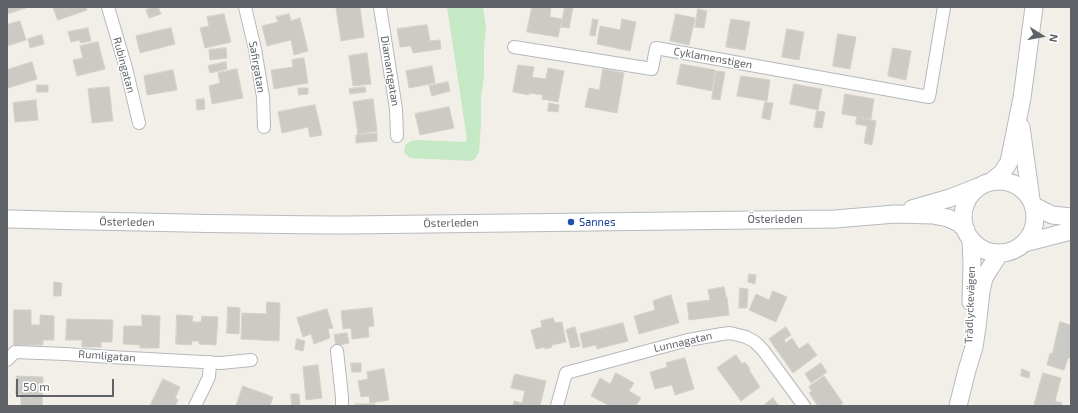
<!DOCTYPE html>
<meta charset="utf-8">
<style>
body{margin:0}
#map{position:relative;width:1078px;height:413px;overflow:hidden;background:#f1efe8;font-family:"Exo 2",sans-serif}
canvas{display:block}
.frame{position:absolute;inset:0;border:8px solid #5f6368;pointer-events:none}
.north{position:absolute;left:1022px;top:16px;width:40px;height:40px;-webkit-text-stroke:3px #fff;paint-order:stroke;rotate:101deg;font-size:11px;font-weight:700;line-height:16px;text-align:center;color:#5f6368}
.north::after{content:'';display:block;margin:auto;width:14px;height:18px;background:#5f6368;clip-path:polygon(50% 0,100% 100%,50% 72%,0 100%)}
.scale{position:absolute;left:16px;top:379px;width:98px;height:18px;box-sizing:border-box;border:2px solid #5f6368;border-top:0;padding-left:5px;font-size:12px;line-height:14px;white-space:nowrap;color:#5f6368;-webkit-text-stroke:3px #fff;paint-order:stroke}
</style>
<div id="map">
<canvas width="1078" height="413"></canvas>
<div class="frame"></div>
<div class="north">N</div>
<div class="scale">50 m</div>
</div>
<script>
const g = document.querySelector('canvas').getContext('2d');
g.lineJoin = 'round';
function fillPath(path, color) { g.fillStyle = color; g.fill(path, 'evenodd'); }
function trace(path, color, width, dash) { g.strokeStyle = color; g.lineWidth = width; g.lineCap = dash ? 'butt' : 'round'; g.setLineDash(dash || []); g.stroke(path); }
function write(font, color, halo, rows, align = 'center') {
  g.font = font + ' "Exo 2",sans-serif'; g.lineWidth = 3; g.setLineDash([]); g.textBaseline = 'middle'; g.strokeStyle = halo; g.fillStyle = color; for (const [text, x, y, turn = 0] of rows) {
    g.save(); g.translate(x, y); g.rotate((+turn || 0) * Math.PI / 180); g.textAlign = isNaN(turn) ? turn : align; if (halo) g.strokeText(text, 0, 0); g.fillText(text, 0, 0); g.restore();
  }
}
const green = new Path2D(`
 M 447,7 L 483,7 L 486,27 L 484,49 L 484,76 L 481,98 L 481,125 L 479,151 L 476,158 L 472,161 L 410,158 L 404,153 L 405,145 L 411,141 L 419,140 L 465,142 L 467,139 Z`);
const building = new Path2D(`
 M 7,7 L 29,7 L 7,14 Z
 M 53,7 L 86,7 L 87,10 L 58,20 Z
 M 154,7 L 158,7 L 161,14 L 149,18 L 146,10 Z
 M 345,7 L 360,7 L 364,37 L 341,41 L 336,8 Z
 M 532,7 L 551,7 L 550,17 L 562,19 L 558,37 L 527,32 Z
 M 565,7 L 573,8 L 569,28 L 561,27 Z
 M 698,9 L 707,11 L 704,28 L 695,27 Z
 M 224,14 L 231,42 L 205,48 L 200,28 L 209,26 L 207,17 Z
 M 289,14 L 291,21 L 300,18 L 308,51 L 294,55 L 291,40 L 267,46 L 262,26 L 278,22 L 276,17 Z
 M 676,14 L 695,18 L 689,45 L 670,41 Z
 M 593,19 L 598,20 L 595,36 L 590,35 Z
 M 622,19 L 636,22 L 630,51 L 597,44 L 600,26 L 620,30 Z
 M 731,19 L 750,22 L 745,50 L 726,47 Z
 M 20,21 L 26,40 L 7,46 L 7,25 Z
 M 427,25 L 430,41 L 440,40 L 441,49 L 413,53 L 411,46 L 400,47 L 397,29 Z
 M 88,28 L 91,41 L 80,43 L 80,40 L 71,42 L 68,32 Z
 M 171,28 L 175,44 L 140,53 L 136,36 Z
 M 787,29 L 804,32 L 799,60 L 782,57 Z
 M 838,34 L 856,37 L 850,69 L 833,66 Z
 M 42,35 L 44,44 L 30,48 L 28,39 Z
 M 98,42 L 105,69 L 77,76 L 73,60 L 83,58 L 80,46 Z
 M 226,48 L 227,58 L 210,60 L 209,50 Z
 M 893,48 L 911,51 L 906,80 L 888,76 Z
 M 367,53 L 371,84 L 353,86 L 349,56 Z
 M 304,58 L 308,83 L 274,89 L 271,70 L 293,67 L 292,60 Z
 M 32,62 L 37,79 L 8,88 L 7,84 L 7,70 Z
 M 226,62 L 227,69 L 210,73 L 208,66 Z
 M 681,64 L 715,70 L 712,91 L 677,84 Z
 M 518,65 L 534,67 L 532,77 L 546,79 L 548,68 L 564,71 L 558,102 L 542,99 L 543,95 L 529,93 L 529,95 L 513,92 Z
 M 432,66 L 435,83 L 409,88 L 406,71 Z
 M 237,69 L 243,98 L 212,104 L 209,86 L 220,83 L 218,73 Z
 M 603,69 L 624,73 L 617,113 L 585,107 L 589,88 L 599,90 Z
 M 173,70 L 177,90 L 147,95 L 144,76 Z
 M 716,71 L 725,72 L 720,100 L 712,99 Z
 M 741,76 L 770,80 L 767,101 L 737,96 Z
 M 448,82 L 450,91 L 432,96 L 429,86 Z
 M 794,84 L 822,89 L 818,110 L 790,104 Z
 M 37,85 L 48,85 L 48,92 L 37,92 Z
 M 109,87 L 113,121 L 92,123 L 88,89 Z
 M 365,87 L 366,92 L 350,94 L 349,89 Z
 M 298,88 L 308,88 L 308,94 L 299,95 Z
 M 845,94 L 874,99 L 871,119 L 842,114 Z
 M 204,99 L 205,109 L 197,110 L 196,100 Z
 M 373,99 L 377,131 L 358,134 L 353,102 Z
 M 36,100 L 38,120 L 15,122 L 13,103 Z
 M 765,102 L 773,103 L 770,120 L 762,118 Z
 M 549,103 L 559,105 L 558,112 L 548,111 Z
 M 315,105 L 322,135 L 310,137 L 308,127 L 282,133 L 278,112 Z
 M 449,107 L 454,128 L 420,135 L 415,114 Z
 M 817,111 L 825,112 L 822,128 L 814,127 Z
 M 857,117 L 876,121 L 872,145 L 864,143 L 867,126 L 856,124 Z
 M 377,133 L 377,141 L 356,143 L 356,135 Z
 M 749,274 L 756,275 L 755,284 L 748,282 Z
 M 54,282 L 62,283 L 61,296 L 54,296 Z
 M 724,287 L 726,297 L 727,297 L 729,315 L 689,320 L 687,303 L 710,300 L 708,290 Z
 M 740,288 L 748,289 L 747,308 L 739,308 Z
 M 773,291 L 787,297 L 776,322 L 749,310 L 756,294 L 769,300 Z
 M 671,295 L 679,323 L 639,334 L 634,316 L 655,310 L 653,301 Z
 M 267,302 L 280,303 L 279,341 L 241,339 L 242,313 L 266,314 Z
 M 228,307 L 240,308 L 239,334 L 227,333 Z
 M 372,308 L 374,326 L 368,327 L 369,337 L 352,339 L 351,328 L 343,329 L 341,311 Z
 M 327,309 L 333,328 L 328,329 L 330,338 L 314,344 L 311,334 L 303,337 L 297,318 Z
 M 14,310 L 31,310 L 31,325 L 40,325 L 40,315 L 54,316 L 54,340 L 43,340 L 43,345 L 14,345 Z
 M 142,315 L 160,316 L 159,348 L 140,348 L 140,345 L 123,344 L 124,326 L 142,326 Z
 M 177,315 L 193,316 L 192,322 L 201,322 L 202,316 L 218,317 L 216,345 L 199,344 L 199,341 L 192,341 L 191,345 L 176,344 Z
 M 553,318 L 555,323 L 562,322 L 566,342 L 552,345 L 552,347 L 545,349 L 545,347 L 536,349 L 531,330 L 542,327 L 541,321 Z
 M 67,319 L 113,320 L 112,342 L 101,342 L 101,347 L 82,347 L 82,340 L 66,340 Z
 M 1060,322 L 1071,325 L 1071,359 L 1068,358 L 1064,370 L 1047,365 L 1050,353 L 1052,354 Z
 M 623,323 L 628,341 L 597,349 L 596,345 L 583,348 L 580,334 Z
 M 575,327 L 580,346 L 571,348 L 566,330 Z
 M 786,327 L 791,335 L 784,340 L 786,343 L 792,338 L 799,349 L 808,343 L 817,355 L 793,373 L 769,339 Z
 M 347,333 L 349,343 L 336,346 L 334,335 Z
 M 297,339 L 305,341 L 303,351 L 295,349 Z
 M 736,355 L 742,364 L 745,362 L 750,369 L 749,370 L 760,387 L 741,401 L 717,368 Z
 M 685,358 L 694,389 L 675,395 L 672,385 L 655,389 L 650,372 L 667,367 L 666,363 Z
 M 351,363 L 361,363 L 361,372 L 352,372 Z
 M 821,363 L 827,372 L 811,383 L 805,374 Z
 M 318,365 L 322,398 L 306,400 L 303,367 Z
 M 384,369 L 389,400 L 370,403 L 369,396 L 361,397 L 358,381 L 368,379 L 367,372 Z
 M 1022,369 L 1030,372 L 1029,378 L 1021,376 Z
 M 616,373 L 634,383 L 629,391 L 641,398 L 636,406 L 610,406 L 591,396 L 600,378 L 610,384 Z
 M 1043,373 L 1061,378 L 1055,401 L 1062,403 L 1061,406 L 1034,406 Z
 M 515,374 L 546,381 L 540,406 L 513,406 L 514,401 L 522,403 L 525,391 L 511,388 Z
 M 17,376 L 43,377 L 42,406 L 21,406 L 21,394 L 16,394 Z
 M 824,376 L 843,403 L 839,406 L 822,406 L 821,405 L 818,406 L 809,393 L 812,391 L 809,387 Z
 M 163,379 L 180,387 L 175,398 L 178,400 L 175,406 L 150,406 Z
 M 243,386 L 273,397 L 270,406 L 236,406 Z
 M 291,394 L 299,394 L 300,405 L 292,405 Z
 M 773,398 L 779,406 L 763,406 Z
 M 356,404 L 375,404 L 375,406 L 356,406 Z`);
const street = new Path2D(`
 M 108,7 L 126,68 L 139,123
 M 245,7 L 255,49 L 263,97 L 264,127
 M 380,7 L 396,109 L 397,136
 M 514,47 L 652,69 L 656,48 L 929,97 L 944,7
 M 337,351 L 342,397 L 342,406
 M 7,360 L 15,352 L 65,354 L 111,357 L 221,363 L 251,360
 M 195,406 L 209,377 L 210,362
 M 557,406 L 566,373 L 688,340 L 722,334 L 730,333 L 746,337 L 755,342 L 763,350 L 804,406`);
const secondary = new Path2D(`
 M 1021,127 L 1031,199
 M963 217a36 36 0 1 1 72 0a36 36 0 1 1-72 0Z
 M 992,181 L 1002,173 L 1009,162 L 1022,98 L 1034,7
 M 1034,206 L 1052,215 L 1071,217
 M 912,209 L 950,198 L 978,187
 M 7,219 C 121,222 234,225 348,225 L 835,219 L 895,214 L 933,215 L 948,218 L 959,223 L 966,230
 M 971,239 L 972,264 L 971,302
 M 1024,243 L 1071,231
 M 958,406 L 967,370 L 974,347 L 977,327 L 981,291 L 984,278 L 990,268 L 1000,253`);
const markers = [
 [571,222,4,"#1a4fb4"]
];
const streetNames = [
 ["Cyklamenstigen",713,58,10],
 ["Rubingatan",124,65,75],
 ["Safirgatan",257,67,80],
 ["Diamantgatan",390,71,81],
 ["Österleden",775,219],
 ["Österleden",127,222,1],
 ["Österleden",451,223,-1],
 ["Trädlyckevägen",970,305,-88],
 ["Lunnagatan",683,342,-13],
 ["Rumligatan",107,356,4]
];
const transitNames = [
 ["Sannes",579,222]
];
fillPath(green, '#c5e8c5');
fillPath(building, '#cccac5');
trace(building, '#d6d1c6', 1);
trace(street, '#b5b8bc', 14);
trace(secondary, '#b6babf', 19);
trace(street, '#fff', 12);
trace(secondary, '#fff', 17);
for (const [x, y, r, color] of markers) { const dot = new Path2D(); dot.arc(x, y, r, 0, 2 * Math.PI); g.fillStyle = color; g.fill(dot); trace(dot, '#fff', 1.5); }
write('11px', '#5f6368', '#fff', streetNames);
write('11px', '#164399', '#fff', transitNames, 'left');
</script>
